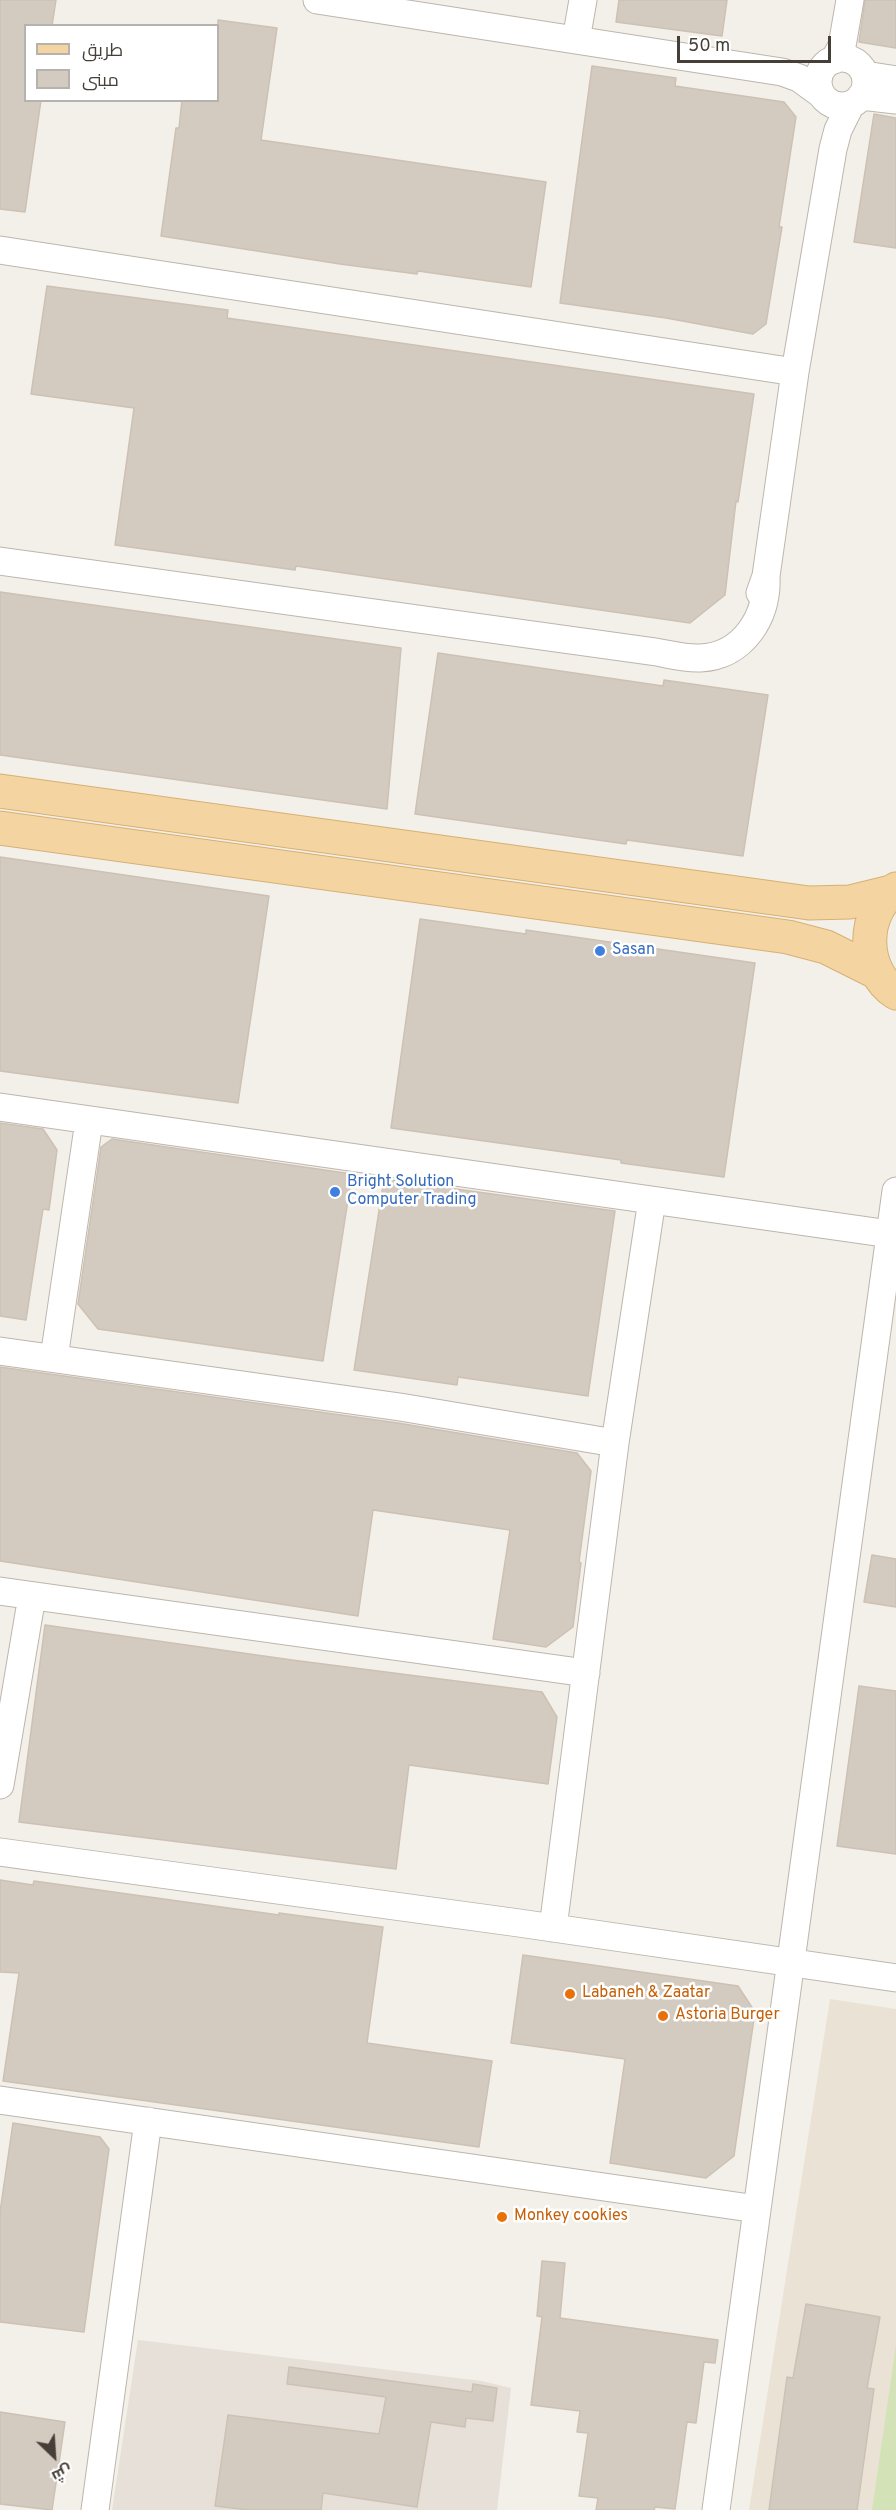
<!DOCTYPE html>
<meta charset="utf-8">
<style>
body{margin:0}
#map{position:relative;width:896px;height:2510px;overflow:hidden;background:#f3efe9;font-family:Overpass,Cairo,sans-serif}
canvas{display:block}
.legend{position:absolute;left:24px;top:24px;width:195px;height:78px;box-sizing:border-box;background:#fff;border:2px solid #b5b2af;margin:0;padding:8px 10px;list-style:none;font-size:18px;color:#463f38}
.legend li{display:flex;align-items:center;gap:12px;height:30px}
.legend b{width:30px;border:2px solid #b5b2af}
.north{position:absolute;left:24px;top:2426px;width:60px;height:60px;-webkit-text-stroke:4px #fff;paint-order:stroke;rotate:155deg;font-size:16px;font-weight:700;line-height:24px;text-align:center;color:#463f38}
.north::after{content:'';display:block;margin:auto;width:21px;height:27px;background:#463f38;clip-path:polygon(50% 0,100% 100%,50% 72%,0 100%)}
.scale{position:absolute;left:677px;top:36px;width:154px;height:27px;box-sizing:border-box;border:3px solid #463f38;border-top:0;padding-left:8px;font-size:18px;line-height:21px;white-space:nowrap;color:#463f38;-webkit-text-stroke:4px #fff;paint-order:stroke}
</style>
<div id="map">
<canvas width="896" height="2510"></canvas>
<ul class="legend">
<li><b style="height:8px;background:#f4d5a2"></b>طريق</li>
<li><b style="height:16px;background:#d3cac0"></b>مبنى</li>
</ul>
<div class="north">ش</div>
<div class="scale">50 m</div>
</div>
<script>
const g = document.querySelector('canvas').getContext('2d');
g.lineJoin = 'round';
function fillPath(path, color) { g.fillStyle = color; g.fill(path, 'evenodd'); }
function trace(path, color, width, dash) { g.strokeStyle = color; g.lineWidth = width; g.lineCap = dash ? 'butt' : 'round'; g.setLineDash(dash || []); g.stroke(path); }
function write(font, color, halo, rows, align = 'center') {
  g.font = font + ' Overpass,sans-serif'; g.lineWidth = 5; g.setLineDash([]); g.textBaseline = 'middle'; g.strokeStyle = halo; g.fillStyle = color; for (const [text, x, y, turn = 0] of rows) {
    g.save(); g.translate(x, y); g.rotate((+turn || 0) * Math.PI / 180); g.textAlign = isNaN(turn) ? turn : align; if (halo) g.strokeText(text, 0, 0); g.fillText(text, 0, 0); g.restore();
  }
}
const residential = new Path2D(`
 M 138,2340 L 482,2381 L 511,2388 L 497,2510 L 112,2510 Z`);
const education = new Path2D(`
 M 830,1999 L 896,2009 L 896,2510 L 749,2510 Z`);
const green = new Path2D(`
 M 896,2345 L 896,2510 L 872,2510 Z`);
const building = new Path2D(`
 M 0,0 L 56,0 L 52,26 L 26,26 L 26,100 L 41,100 L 25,212 L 0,209 Z
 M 619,0 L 727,0 L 722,36 L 616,22 Z
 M 865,0 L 896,0 L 896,48 L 859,42 Z
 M 218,20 L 277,28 L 261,140 L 546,182 L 531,287 L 418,271 L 417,274 L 340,264 L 161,236 L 176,128 L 179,128 L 182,100 L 218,100 Z
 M 592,66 L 676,78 L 675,86 L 784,102 L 796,117 L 779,227 L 782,227 L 766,324 L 753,334 L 666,318 L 560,303 Z
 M 874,114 L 896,118 L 896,248 L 854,242 Z
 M 47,286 L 228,310 L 227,318 L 754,394 L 738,502 L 736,501 L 725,595 L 690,623 L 296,566 L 295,570 L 115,545 L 134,408 L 31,394 Z
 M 0,592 L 401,648 L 387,809 L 0,755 Z
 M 438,653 L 663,686 L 664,680 L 768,695 L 743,856 L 627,840 L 626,844 L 415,814 Z
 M 0,857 L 269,896 L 238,1103 L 0,1071 Z
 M 420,919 L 526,934 L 526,930 L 755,963 L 724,1177 L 621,1163 L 621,1160 L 391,1128 Z
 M 0,1123 L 43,1129 L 57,1150 L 49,1210 L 43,1209 L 26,1320 L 0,1316 Z
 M 112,1139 L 352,1174 L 323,1361 L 98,1329 L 78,1304 L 101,1147 Z
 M 384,1179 L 615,1211 L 588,1396 L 458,1377 L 457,1385 L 354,1370 Z
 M 0,1367 L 398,1423 L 577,1453 L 591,1471 L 579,1562 L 581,1563 L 573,1627 L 546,1647 L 493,1639 L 510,1530 L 373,1510 L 358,1616 L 0,1561 Z
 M 872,1555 L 896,1559 L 896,1607 L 864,1602 Z
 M 45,1625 L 292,1660 L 542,1692 L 557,1717 L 548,1784 L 409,1765 L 396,1869 L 19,1822 Z
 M 859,1686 L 896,1691 L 896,1854 L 837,1846 Z
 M 0,1880 L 33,1885 L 34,1881 L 279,1915 L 279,1913 L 383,1927 L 367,2043 L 492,2061 L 479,2147 L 3,2081 L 19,1973 L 0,1972 Z
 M 523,1955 L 738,1986 L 755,2012 L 734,2156 L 706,2178 L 610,2163 L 625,2059 L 511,2043 Z
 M 13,2123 L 100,2137 L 109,2149 L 84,2332 L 0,2322 L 0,2212 Z
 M 542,2261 L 565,2263 L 560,2318 L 718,2340 L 715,2363 L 704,2362 L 696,2423 L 687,2422 L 675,2509 L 655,2507 L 654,2510 L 596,2510 L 598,2498 L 579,2496 L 588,2433 L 577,2432 L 580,2411 L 531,2405 L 542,2317 L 537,2316 Z
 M 806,2304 L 880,2317 L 867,2388 L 874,2389 L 857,2510 L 769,2510 L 787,2377 L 793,2378 Z
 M 289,2367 L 472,2392 L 473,2384 L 497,2388 L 493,2421 L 466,2418 L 465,2427 L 431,2422 L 417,2507 L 323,2493 L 321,2510 L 248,2510 L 215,2506 L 228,2415 L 379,2434 L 386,2397 L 287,2384 Z
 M 0,2412 L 65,2422 L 52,2510 L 0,2504 Z`);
const minor = new Path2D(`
 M 317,0 L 782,72 L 799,78 L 821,94
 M 576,40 L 583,0
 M818 82a24 24 0 1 1 48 0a24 24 0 1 1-48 0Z
 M 834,60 L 842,46 L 850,0
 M 865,75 L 896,80
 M 861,96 L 896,100
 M 0,250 L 795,372
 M 0,561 L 649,651 C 666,653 683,659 700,658 C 744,656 768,616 766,576
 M 760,593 L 766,576 L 795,372 L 833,149 L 838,130 L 851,104
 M 0,1107 L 890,1234
 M 0,1351 L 400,1407 L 615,1443
 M 54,1358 L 89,1121
 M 0,1591 L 586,1673
 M 0,1785 L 32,1596
 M 0,1852 L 519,1923 L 896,1978
 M 553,1928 L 615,1443 L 652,1200
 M 0,2100 L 757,2209
 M 95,2510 L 148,2121
 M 716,2510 L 896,1191`);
const major = new Path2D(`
 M 0,791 L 809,903 L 850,902 L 891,892
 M 0,828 L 788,937 L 826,947 L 878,973
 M 896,889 C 861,912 861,970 896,993`);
const markers = [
 [600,951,6,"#3f7fe0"],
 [335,1192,6,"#3f7fe0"],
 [570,1994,6,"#e8710a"],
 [663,2016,6,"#e8710a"],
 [502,2217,6,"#e8710a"]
];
const shopNames = [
 ["Sasan",612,951],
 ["Bright Solution",347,1183],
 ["Computer Trading",347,1201]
];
const foodNames = [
 ["Labaneh & Zaatar",582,1994],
 ["Astoria Burger",675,2016],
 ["Monkey cookies",514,2217]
];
fillPath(residential, '#e6e0d8');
fillPath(education, '#eae2d5');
fillPath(green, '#d3e3b7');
fillPath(building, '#d3cac0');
trace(building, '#cdc1b4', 1.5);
trace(minor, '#bdb6ad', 29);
trace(major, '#d7b073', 35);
trace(minor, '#fff', 27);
trace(major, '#f4d5a2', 33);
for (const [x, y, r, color] of markers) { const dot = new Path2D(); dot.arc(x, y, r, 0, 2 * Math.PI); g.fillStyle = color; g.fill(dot); trace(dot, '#fff', 2); }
write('16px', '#366cbe', '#fff', shopNames, 'left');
write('16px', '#c56008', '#fff', foodNames, 'left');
</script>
